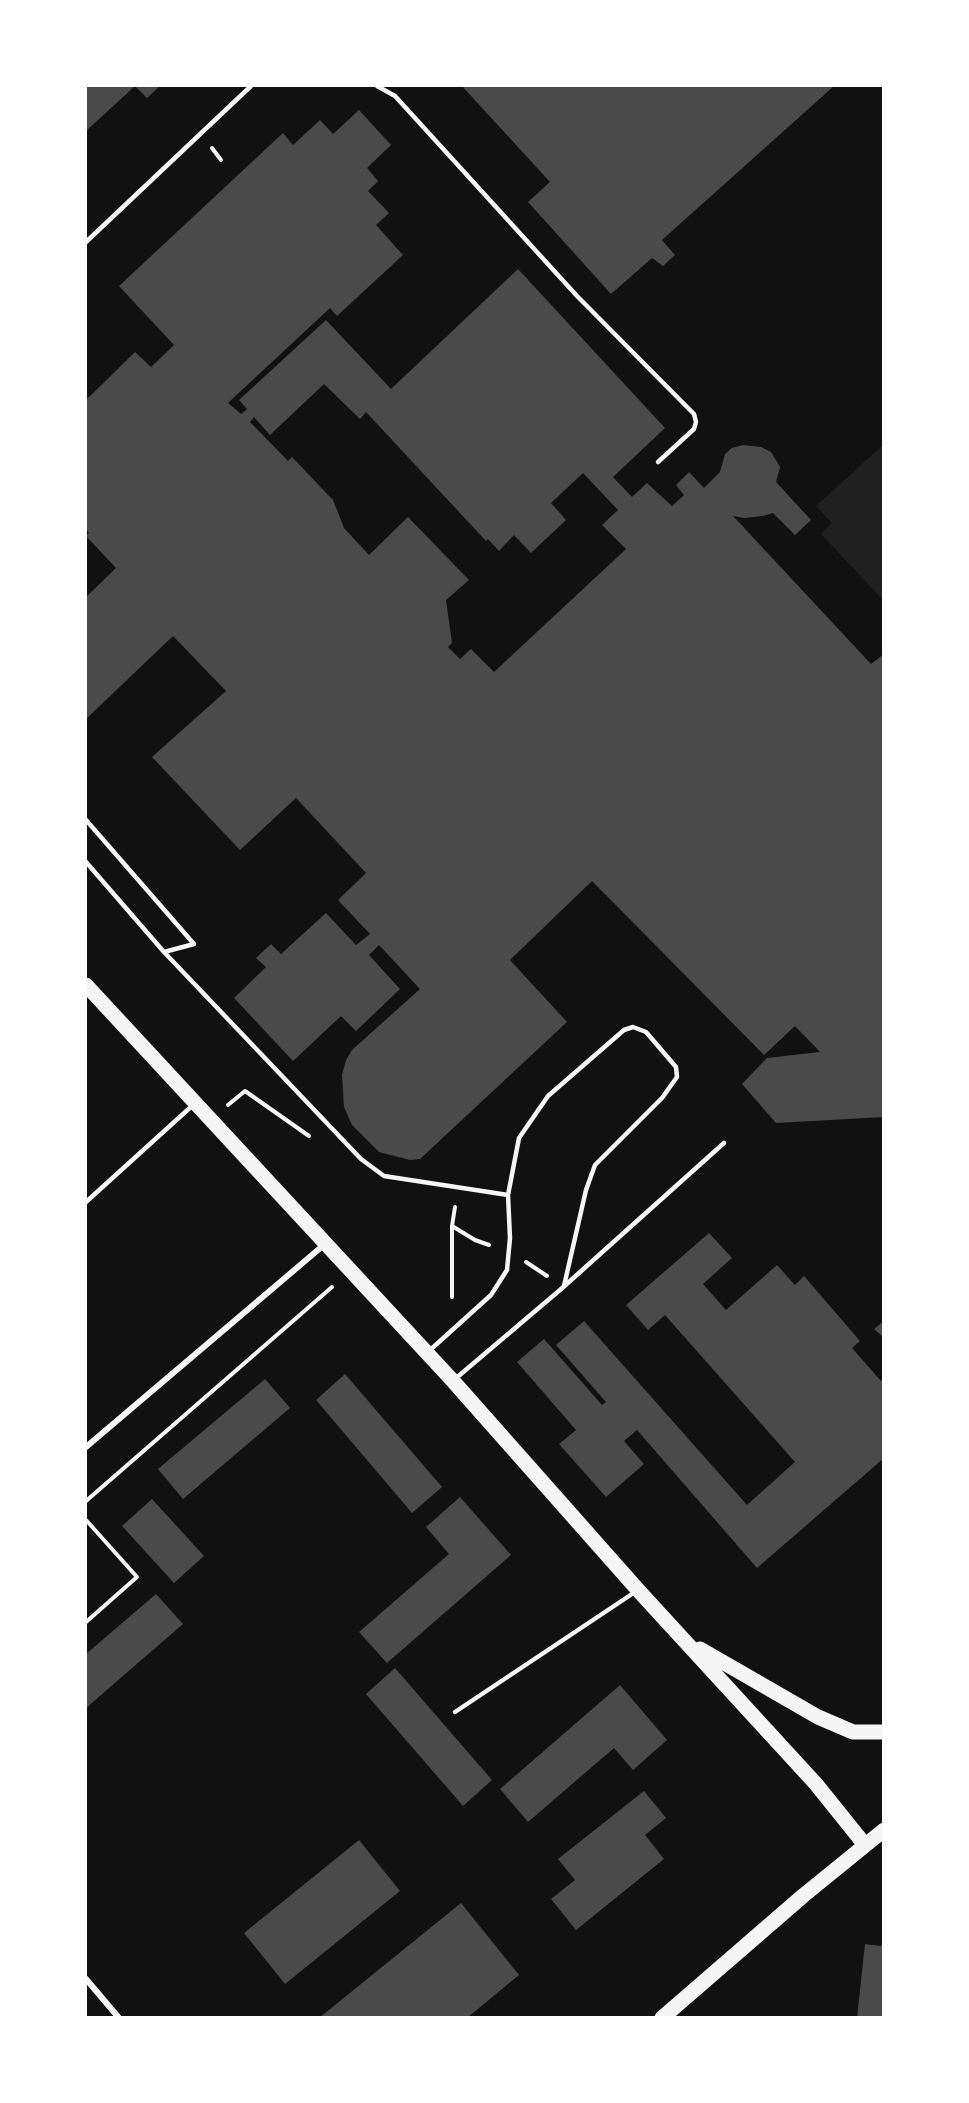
<!DOCTYPE html>
<style>
body{margin:0}
#map{position:relative;width:969px;height:2103px;overflow:hidden;background:#111;font-family:Cabin,sans-serif}
canvas{display:block}
.frame{position:absolute;inset:0;border:87px solid #fff;pointer-events:none}
</style>
<div id="map">
<canvas width="969" height="2103"></canvas>
<div class="frame"></div>
</div>
<script>
const g = document.querySelector('canvas').getContext('2d');
g.lineJoin = 'round';
function fillPath(path, color) { g.fillStyle = color; g.fill(path, 'evenodd'); }
function trace(path, color, width, dash) { g.strokeStyle = color; g.lineWidth = width; g.lineCap = dash ? 'butt' : 'round'; g.setLineDash(dash || []); g.stroke(path); }
const green = new Path2D(`
 M 883,445 L 883,600 L 821,534 L 832,523 L 816,506 Z`);
const building = new Path2D(`
 M 86,86 L 135,86 L 86,131 Z
 M 135,86 L 160,86 L 147,98 Z
 M 462,86 L 834,86 L 662,240 L 675,255 L 663,266 L 652,258 L 611,294 L 528,202 L 550,182 Z
 M 359,110 L 391,145 L 367,168 L 378,181 L 368,191 L 389,213 L 376,225 L 403,255 L 337,316 L 330,308 L 228,403 L 241,414 L 247,409 L 239,400 L 326,320 L 391,389 L 518,269 L 665,428 L 613,477 L 632,497 L 647,483 L 672,506 L 684,495 L 676,485 L 689,472 L 704,488 L 720,472 L 725,454 L 732,448 L 743,445 L 761,447 L 771,452 L 780,467 L 776,482 L 811,520 L 795,535 L 773,513 L 763,516 L 744,518 L 733,516 L 871,664 L 884,654 L 884,1117 L 776,1123 L 742,1084 L 767,1058 L 820,1052 L 795,1026 L 764,1055 L 592,881 L 510,960 L 567,1022 L 420,1159 L 410,1160 L 379,1152 L 352,1125 L 344,1107 L 342,1075 L 346,1060 L 352,1050 L 420,989 L 379,945 L 369,955 L 400,989 L 356,1031 L 341,1016 L 293,1061 L 234,998 L 266,967 L 256,958 L 271,944 L 281,954 L 326,913 L 356,945 L 370,934 L 338,900 L 366,873 L 296,798 L 240,850 L 152,757 L 226,691 L 173,636 L 86,719 L 86,597 L 116,568 L 86,536 L 89,533 L 86,529 L 86,400 L 135,352 L 151,367 L 174,345 L 119,286 L 283,133 L 293,145 L 320,120 L 333,134 ZM 324,384 L 360,419 L 366,412 L 486,541 L 488,539 L 499,551 L 514,535 L 531,553 L 566,520 L 551,503 L 583,473 L 618,510 L 602,525 L 626,549 L 494,672 L 471,649 L 460,659 L 448,647 L 452,643 L 446,600 L 469,580 L 408,517 L 369,555 L 344,528 L 333,500 L 292,457 L 288,461 L 250,422 L 254,417 L 270,435 Z
 M 709,1233 L 732,1258 L 703,1284 L 726,1310 L 777,1265 L 795,1285 L 804,1276 L 860,1341 L 852,1348 L 881,1381 L 884,1379 L 884,1458 L 757,1568 L 637,1430 L 624,1441 L 644,1464 L 606,1497 L 559,1444 L 576,1430 L 517,1362 L 544,1339 L 602,1405 L 606,1402 L 556,1345 L 584,1321 L 747,1505 L 795,1462 L 665,1315 L 648,1330 L 626,1305 Z
 M 884,1321 L 884,1338 L 874,1329 Z
 M 345,1374 L 442,1487 L 412,1513 L 316,1400 Z
 M 265,1379 L 290,1408 L 183,1499 L 158,1469 Z
 M 460,1497 L 511,1555 L 387,1663 L 359,1632 L 449,1554 L 426,1527 Z
 M 152,1499 L 204,1556 L 174,1583 L 122,1526 Z
 M 156,1594 L 183,1624 L 86,1708 L 86,1654 Z
 M 395,1668 L 492,1780 L 463,1806 L 366,1694 Z
 M 620,1685 L 667,1740 L 633,1770 L 614,1748 L 528,1822 L 500,1789 Z
 M 644,1791 L 666,1818 L 645,1835 L 664,1859 L 576,1930 L 551,1899 L 575,1880 L 558,1859 Z
 M 359,1840 L 400,1891 L 285,1984 L 244,1933 Z
 M 461,1903 L 519,1975 L 467,2018 L 319,2018 Z
 M 884,1939 L 884,2018 L 857,2018 L 865,1944 L 881,1946 Z`);
const path = new Path2D(`
 M 212,148 L 221,160
 M 228,1105 L 245,1091 L 309,1136
 M 455,1207 L 452,1226 L 475,1240 L 489,1245
 M 526,1262 L 547,1276
 M 452,1297 L 452,1226
 M 86,1501 L 332,1287
 M 86,1520 L 137,1577 L 86,1622`);
const service = new Path2D(`
 M 377,86 L 395,96 L 577,296 L 694,414 L 696,422 L 694,429 L 658,462
 M 86,242 L 251,86
 M 86,820 L 194,944 L 164,952 L 86,862
 M 164,952 L 361,1159 L 384,1176 L 508,1195
 M 86,1202 L 193,1105
 M 429,1351 L 491,1295 L 507,1270 L 510,1238 L 508,1195 L 519,1138 L 548,1096 L 624,1030 L 633,1027 L 646,1032 L 676,1067 L 677,1077 L 662,1098 L 595,1165 L 586,1190 L 564,1286
 M 455,1379 L 560,1290 L 724,1143
 M 455,1712 L 635,1592`);
const minor = new Path2D(`
 M 86,1447 L 325,1244
 M 86,1979 L 119,2018`);
const primary = new Path2D(`
 M 86,985 L 453,1381 L 638,1590 L 816,1784 L 865,1845
 M 700,1649 L 818,1717 L 853,1732 L 884,1732
 M 662,2018 L 804,1895 L 884,1830`);
fillPath(green, '#202020');
fillPath(building, '#4a4a4a');
trace(path, '#f5f5f5', 4);
trace(service, '#f5f5f5', 4.5);
trace(minor, '#f5f5f5', 6);
trace(primary, '#f5f5f5', 15);
</script>
